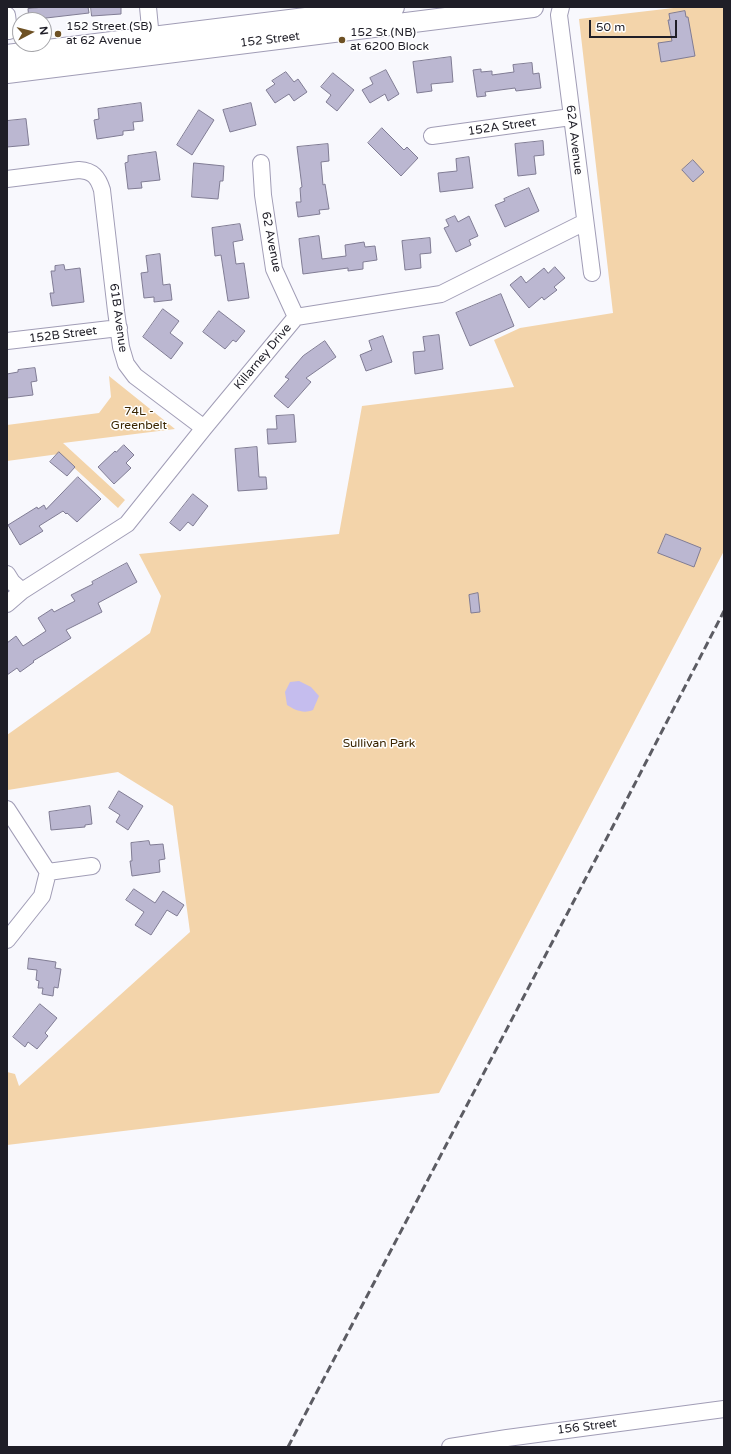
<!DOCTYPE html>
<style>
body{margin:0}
#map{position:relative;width:731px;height:1454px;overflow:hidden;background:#f8f8fd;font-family:"Varela Round",sans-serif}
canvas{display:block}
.frame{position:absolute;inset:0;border:8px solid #1f1e27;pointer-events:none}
.north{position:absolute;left:12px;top:12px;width:40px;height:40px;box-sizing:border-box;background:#fff;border:1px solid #a5a5a9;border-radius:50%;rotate:83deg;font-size:11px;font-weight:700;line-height:16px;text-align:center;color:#1f1e27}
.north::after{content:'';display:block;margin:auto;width:14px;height:18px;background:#6e5124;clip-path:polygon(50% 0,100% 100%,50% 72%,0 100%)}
.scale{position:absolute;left:589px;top:20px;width:88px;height:18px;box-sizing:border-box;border:2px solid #1f1e27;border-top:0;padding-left:5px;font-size:12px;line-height:14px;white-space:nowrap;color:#1f1e27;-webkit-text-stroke:3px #fff;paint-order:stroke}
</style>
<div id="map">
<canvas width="731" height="1454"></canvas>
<div class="frame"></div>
<div class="north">N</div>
<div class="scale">50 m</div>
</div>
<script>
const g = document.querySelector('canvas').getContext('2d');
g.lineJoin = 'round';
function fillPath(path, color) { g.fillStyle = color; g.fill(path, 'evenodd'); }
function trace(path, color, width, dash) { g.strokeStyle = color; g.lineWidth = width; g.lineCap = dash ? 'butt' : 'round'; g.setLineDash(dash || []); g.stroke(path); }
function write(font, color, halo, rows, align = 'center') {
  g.font = font + ' "Varela Round",sans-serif'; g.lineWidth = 3; g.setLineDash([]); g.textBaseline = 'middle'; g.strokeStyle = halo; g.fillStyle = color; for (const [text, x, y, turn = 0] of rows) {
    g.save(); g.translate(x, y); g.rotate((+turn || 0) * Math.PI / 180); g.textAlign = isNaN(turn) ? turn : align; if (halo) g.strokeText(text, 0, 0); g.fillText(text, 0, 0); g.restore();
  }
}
const green = new Path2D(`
 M 682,7 L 724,7 L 724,551 L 439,1093 L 7,1145 L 7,1072 L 15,1074 L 19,1086 L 190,932 L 173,806 L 118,772 L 8,790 L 7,735 L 150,633 L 161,596 L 139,554 L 339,534 L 362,406 L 514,387 L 494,340 L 520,328 L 613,313 L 579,19 Z
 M 109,376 L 175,429 L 63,443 L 125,500 L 118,508 L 59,454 L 7,461 L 7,425 L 99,413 L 111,397 Z`);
const water = new Path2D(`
 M 299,681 L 311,687 L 319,696 L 313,710 C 303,714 295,710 287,705 L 285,692 L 290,682 Z`);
const building = new Path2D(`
 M 44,7 L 88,7 L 89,13 L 29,20 L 28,9 Z
 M 91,7 L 121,7 L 121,14 L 92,16 Z
 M 685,11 L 686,17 L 688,17 L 695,56 L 661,62 L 658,43 L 672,41 L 668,20 L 670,20 L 669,14 Z
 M 451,57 L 453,82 L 431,84 L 432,91 L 417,93 L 413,62 Z
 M 532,63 L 533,74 L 539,73 L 541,88 L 516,91 L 515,88 L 485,92 L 486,96 L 477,97 L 473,70 L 481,69 L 481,72 L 492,71 L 492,75 L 514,72 L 513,65 Z
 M 386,70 L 399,94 L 388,101 L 385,94 L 370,103 L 362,90 L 373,84 L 370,78 Z
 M 286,72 L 294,82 L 298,79 L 307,92 L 294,101 L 289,94 L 275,103 L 266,90 L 275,84 L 272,81 Z
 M 333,73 L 354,90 L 337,111 L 326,102 L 331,95 L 321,87 Z
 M 141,103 L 143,121 L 133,122 L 134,130 L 123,131 L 123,135 L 97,139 L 94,120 L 99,119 L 98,109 Z
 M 251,103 L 256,125 L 230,132 L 223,110 Z
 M 199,110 L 214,120 L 192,155 L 177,145 Z
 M 26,119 L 29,145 L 7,147 L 7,121 Z
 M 382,128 L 404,150 L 407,147 L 418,158 L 401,176 L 368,143 Z
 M 543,141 L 544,155 L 534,156 L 536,174 L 518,176 L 515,144 Z
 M 328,144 L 329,161 L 321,162 L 323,185 L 325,184 L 329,209 L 319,210 L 320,214 L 298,217 L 296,202 L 301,202 L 300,188 L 302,187 L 297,147 Z
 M 156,152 L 160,180 L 141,182 L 142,188 L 128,189 L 125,163 L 128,162 L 128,156 Z
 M 469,157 L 473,188 L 440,192 L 438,173 L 457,171 L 456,159 Z
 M 693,160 L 704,172 L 693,182 L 682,170 Z
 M 194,163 L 224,166 L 223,181 L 220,181 L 218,199 L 192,197 Z
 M 529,188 L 539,211 L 505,227 L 495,205 L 505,201 L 504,199 Z
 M 455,216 L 458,222 L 469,216 L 478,236 L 469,240 L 471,245 L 456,252 L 444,228 L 449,226 L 446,220 Z
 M 240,224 L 243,240 L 233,242 L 236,264 L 244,263 L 249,298 L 228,301 L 221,255 L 215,256 L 212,228 Z
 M 319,236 L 322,259 L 346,256 L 345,245 L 364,242 L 365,247 L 375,246 L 377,260 L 363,262 L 363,269 L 348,271 L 348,268 L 303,274 L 299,239 Z
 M 430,238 L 431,253 L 420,254 L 421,268 L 405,270 L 402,241 Z
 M 160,254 L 163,285 L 170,284 L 172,300 L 154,302 L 154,297 L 144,298 L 141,273 L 148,272 L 146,256 Z
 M 64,265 L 65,270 L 80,268 L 84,302 L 52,306 L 50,293 L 54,293 L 51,271 L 55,271 L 55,266 Z
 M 555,267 L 565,278 L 554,287 L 557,290 L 544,300 L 542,297 L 529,308 L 510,285 L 521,276 L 526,283 L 544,268 L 548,273 Z
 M 501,294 L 514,326 L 470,346 L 456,313 Z
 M 163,309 L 179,321 L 170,333 L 183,343 L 171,359 L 143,337 Z
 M 219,311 L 245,331 L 236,342 L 233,340 L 225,349 L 203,332 Z
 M 439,335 L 443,369 L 415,374 L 413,352 L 425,351 L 423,337 Z
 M 383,336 L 392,362 L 366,371 L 360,355 L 372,350 L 369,341 Z
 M 325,341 L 336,357 L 306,378 L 311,382 L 288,408 L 274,396 L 289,379 L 285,377 L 303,356 Z
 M 35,368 L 37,381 L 31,382 L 33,395 L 7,398 L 7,374 L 18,372 L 18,370 Z
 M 294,415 L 296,442 L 268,444 L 267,429 L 277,429 L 276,416 Z
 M 124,445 L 134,455 L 126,463 L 131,468 L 114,484 L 98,467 L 115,451 L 116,452 Z
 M 257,447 L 259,477 L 266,477 L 267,489 L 238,491 L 235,449 Z
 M 59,452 L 75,467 L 67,476 L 50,462 Z
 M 78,477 L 101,499 L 77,522 L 67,513 L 66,514 L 63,511 L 39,526 L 43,531 L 20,545 L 8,525 L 37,507 L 38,509 L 44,505 L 46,509 Z
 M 193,494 L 208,506 L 193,526 L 188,522 L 180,531 L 170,523 Z
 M 666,534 L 701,548 L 694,567 L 658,553 Z
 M 127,563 L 137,582 L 98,603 L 102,612 L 66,630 L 71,638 L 33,661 L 34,662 L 20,672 L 17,668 L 7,675 L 7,643 L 16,636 L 23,646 L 46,631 L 38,618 L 52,609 L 54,612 L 75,601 L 71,595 L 93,584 L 92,582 Z
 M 478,593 L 480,612 L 471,613 L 469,595 Z
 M 119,791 L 143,806 L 128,830 L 116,822 L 120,815 L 109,808 Z
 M 90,806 L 92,824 L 85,825 L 85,827 L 51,830 L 49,812 Z
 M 149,841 L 150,845 L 163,844 L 165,859 L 159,860 L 160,872 L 132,876 L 130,861 L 132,861 L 131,843 Z
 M 134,889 L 155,903 L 163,891 L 184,905 L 177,916 L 167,910 L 151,935 L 135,925 L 144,912 L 126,900 Z
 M 29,958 L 56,962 L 55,968 L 61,969 L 58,988 L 54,987 L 53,996 L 42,994 L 43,988 L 38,988 L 39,981 L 36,980 L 37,970 L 28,969 Z
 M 40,1004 L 57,1018 L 45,1033 L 48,1036 L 37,1049 L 28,1042 L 25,1047 L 13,1037 Z`);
const minor = new Path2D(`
 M 148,7 L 152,49
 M 561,7 L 559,15 L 592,273
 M 7,15 L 9,31 L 7,31
 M 432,136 L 571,117
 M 261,163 L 263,195 L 274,269 L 296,317
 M 7,179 L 79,170 C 93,171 98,177 102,190 L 116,311 L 121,347 L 126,364 L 135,376 L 204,428
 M 7,341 L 119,328
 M 7,574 L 12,582 L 22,591
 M 7,604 L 22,591 L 127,524 L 204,428 L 296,317 L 441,294 L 585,222
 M 7,809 L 48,872 L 42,896 L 7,940
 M 48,872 L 92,866
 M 450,1447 L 507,1438 L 724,1409`);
const major = new Path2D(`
 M 7,55 L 394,7
 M 7,73 L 533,7`);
const rail = new Path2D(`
 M 288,1447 L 611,830 L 724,611`);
const markers = [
 [58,34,4,"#6e5124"],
 [342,40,4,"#6e5124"]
];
const poiNames = [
 ["152 Street (SB)",66,27],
 ["at 62 Avenue",66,41],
 ["152 St (NB)",350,33],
 ["at 6200 Block",350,47]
];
const streetNames = [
 ["152 Street",270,40,-7],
 ["152A Street",502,127,-8],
 ["62A Avenue",574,140,83],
 ["62 Avenue",271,242,79],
 ["61B Avenue",118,318,82],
 ["152B Street",63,335,-7],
 ["Killarney Drive",263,357,-50],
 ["156 Street",587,1427,-7]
];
const parkNames = [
 ["74L -",139,412],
 ["Greenbelt",139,426],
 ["Sullivan Park",379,744]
];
fillPath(green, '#f3d4aa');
fillPath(water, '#c5bdee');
fillPath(building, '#bbb7d1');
trace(building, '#807c94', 1);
trace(minor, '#a19db6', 18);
trace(major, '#a19db6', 22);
trace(minor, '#fff', 16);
trace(major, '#fff', 20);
trace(rail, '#5c5c63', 3, [8, 4]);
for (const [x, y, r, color] of markers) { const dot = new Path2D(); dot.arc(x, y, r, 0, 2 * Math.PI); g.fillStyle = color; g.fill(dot); trace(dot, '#fff', 1.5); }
write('12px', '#1f1e27', '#fff', poiNames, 'left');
write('12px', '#1f1e27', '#fff', streetNames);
write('12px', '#3a2500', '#fff', parkNames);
</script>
